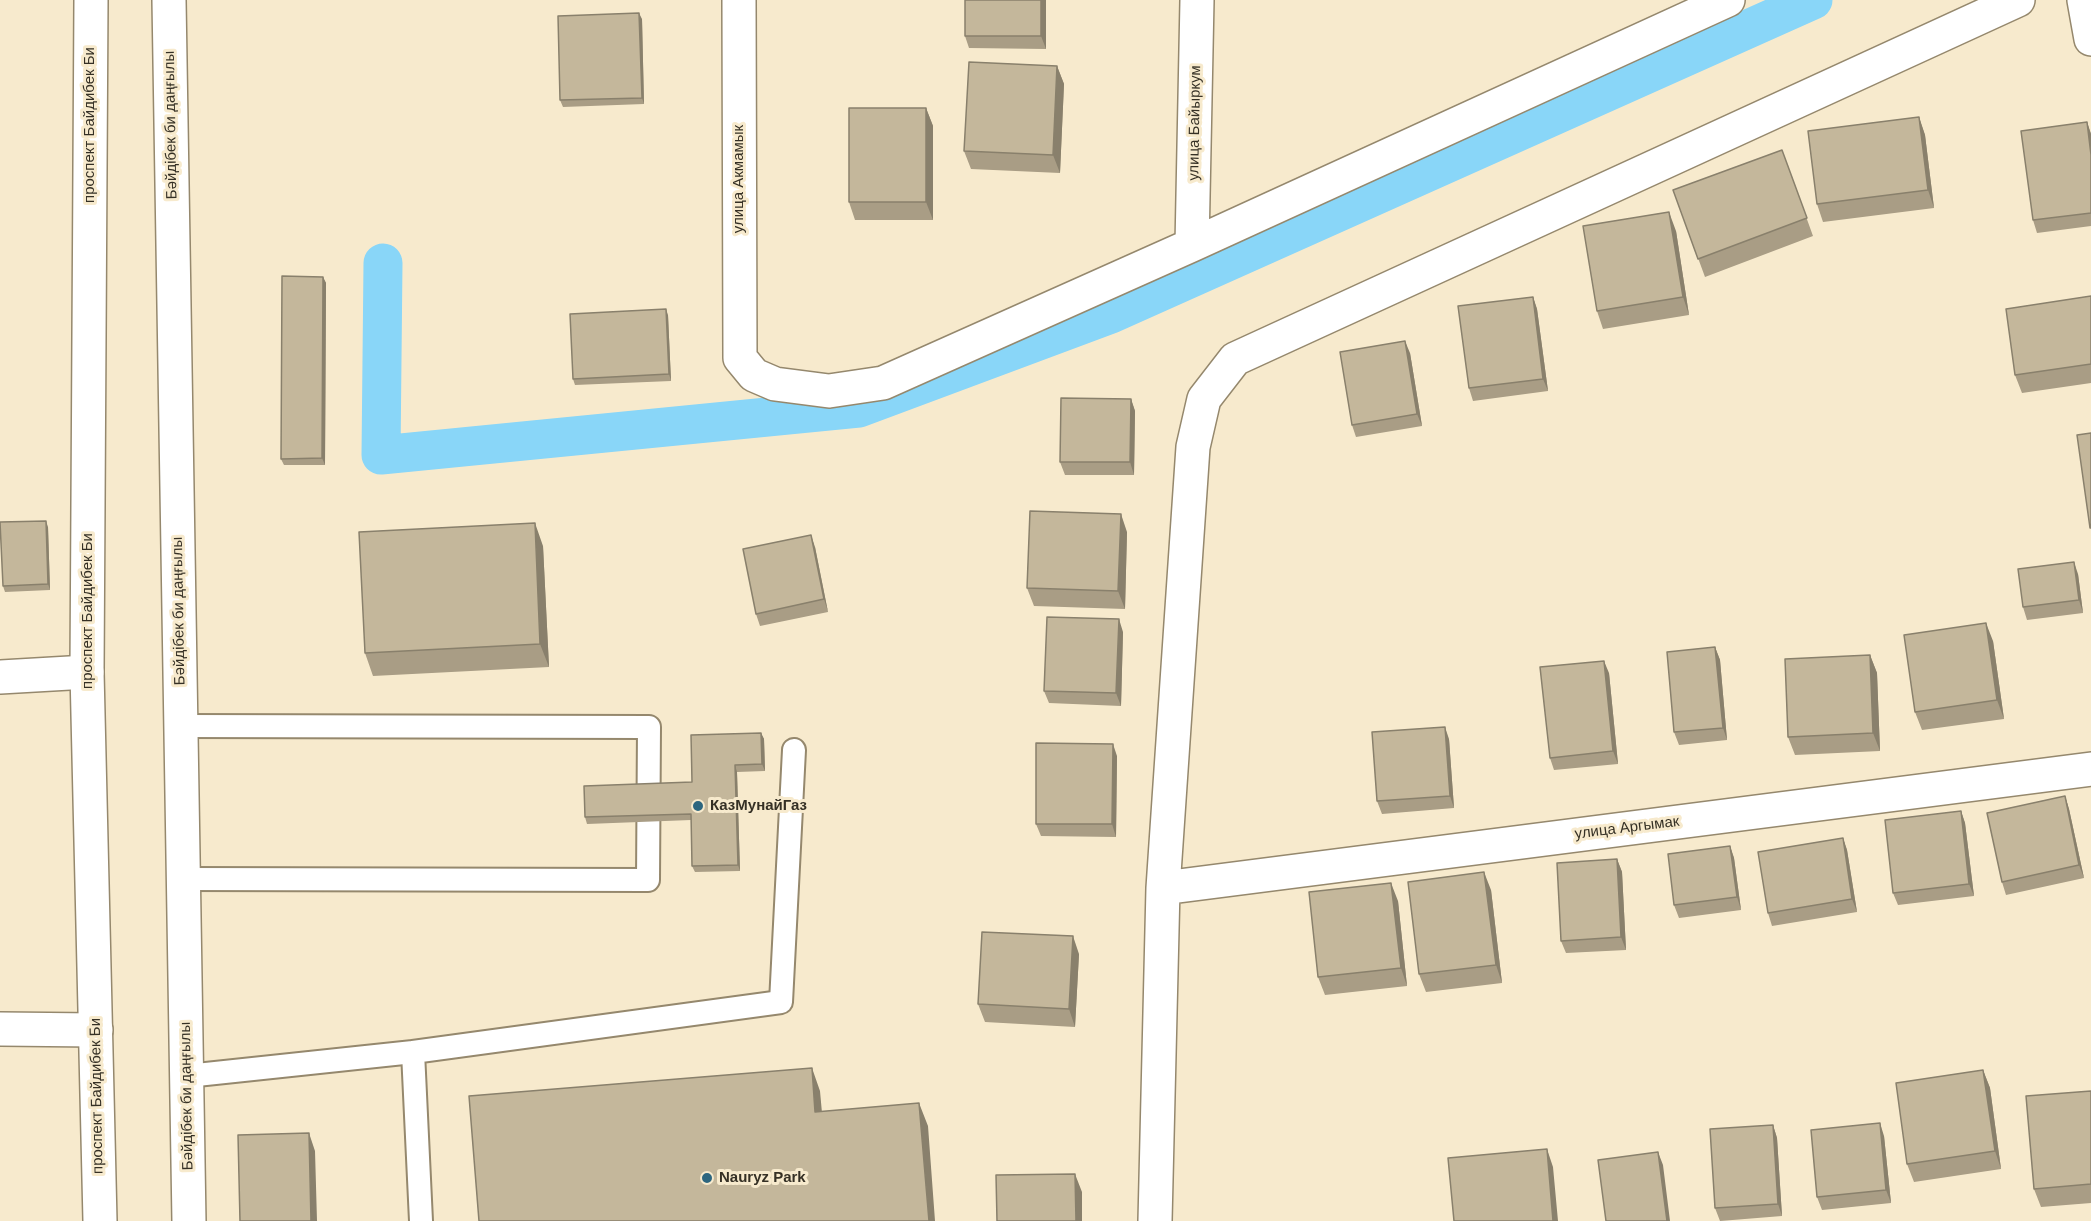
<!DOCTYPE html>
<meta charset="utf-8">
<style>
body{margin:0}
canvas{display:block;background:#f7eacd}
</style>
<canvas width="2091" height="1221"></canvas>
<script>
const g = document.querySelector('canvas').getContext('2d');
g.lineJoin = 'round';
function trace(path, color, width, dash) { g.strokeStyle = color; g.lineWidth = width; g.lineCap = dash ? 'butt' : 'round'; g.setLineDash(dash || []); g.stroke(path); }
function fillPath(path, color) { g.fillStyle = color; g.fill(path, 'evenodd'); }
function write(font, color, halo, rows, align = 'center') {
  g.font = font + ' Helvetica,sans-serif'; g.lineWidth = 6; g.setLineDash([]); g.textBaseline = 'middle'; g.strokeStyle = halo; g.fillStyle = color; for (const [text, x, y, turn = 0] of rows) {
    g.save(); g.translate(x, y); g.rotate((+turn || 0) * Math.PI / 180); g.textAlign = isNaN(turn) ? turn : align; if (halo) g.strokeText(text, 0, 0); g.fillText(text, 0, 0); g.restore();
  }
}
const canal = new Path2D(`
 M 383,263 L 381,455 L 859,408 L 1111,314 L 1813,0`);
const lane = new Path2D(`
 M 181,726 L 649,727 L 648,880 L 183,879
 M 413,1052 L 781,1002 L 794,750
 M 187,1076 L 413,1052 L 421,1221`);
const street = new Path2D(`
 M 739,0 L 740,358 L 754,375 L 775,384 L 829,391 L 883,383 L 1192,245 L 1728,0
 M 2084,0 L 2091,39
 M 1192,245 L 1197,0
 M 0,677 L 87,672
 M 1163,888 L 2091,769
 M 0,1029 L 96,1030
 M 1155,1221 L 1163,888 L 1193,447 L 1204,399 L 1235,359 L 2018,0`);
const primary = new Path2D(`
 M 91,0 L 87,672 L 100,1221
 M 169,0 L 189,1221`);
const wall = new Path2D(`
 M 965,0 L 1046,0 L 1046,49 L 969,48 L 965,36 Z
 M 642,19 L 644,104 L 563,107 L 560,100 Z
 M 1057,66 L 1064,84 L 1060,173 L 971,169 L 964,151 Z
 M 926,108 L 933,126 L 933,220 L 855,220 L 849,202 Z
 M 1919,117 L 1925,135 L 1934,208 L 1823,222 L 1817,204 Z
 M 2087,122 L 2091,134 L 2091,226 L 2037,233 L 2033,220 Z
 M 1782,150 L 1813,236 L 1705,277 L 1673,190 Z
 M 1676,231 L 1689,315 L 1603,329 L 1597,311 Z
 M 323,277 L 326,283 L 325,465 L 284,465 L 281,459 Z
 M 2091,296 L 2091,383 L 2022,393 L 2015,375 Z
 M 1533,297 L 1537,309 L 1548,391 L 1473,401 L 1469,388 Z
 M 668,315 L 671,381 L 575,385 L 573,379 Z
 M 1410,353 L 1422,426 L 1356,437 L 1352,425 Z
 M 1131,399 L 1135,411 L 1134,475 L 1065,475 L 1060,462 Z
 M 48,527 L 50,590 L 5,592 L 3,586 Z
 M 1127,532 L 1125,609 L 1034,606 L 1027,588 Z
 M 543,546 L 549,667 L 373,676 L 365,653 Z
 M 815,547 L 828,612 L 760,626 L 756,614 Z
 M 2078,574 L 2083,613 L 2027,620 L 2023,607 Z
 M 1123,632 L 1121,706 L 1049,703 L 1044,691 Z
 M 1993,641 L 2004,719 L 1922,730 L 1915,712 Z
 M 1715,647 L 1720,660 L 1727,740 L 1679,745 L 1674,732 Z
 M 1870,655 L 1877,673 L 1880,751 L 1795,755 L 1788,737 Z
 M 1609,673 L 1618,764 L 1554,770 L 1550,758 Z
 M 761,733 L 764,739 L 765,771 L 737,772 L 740,871 L 695,872 L 692,866 L 691,820 L 587,824 L 585,817 L 692,782 Z
 M 1449,739 L 1454,808 L 1382,814 L 1377,801 Z
 M 1117,756 L 1116,837 L 1041,836 L 1036,824 Z
 M 2065,796 L 2069,809 L 2084,878 L 2006,895 L 2002,882 Z
 M 1961,811 L 1965,823 L 1974,896 L 1898,905 L 1893,893 Z
 M 1843,838 L 1847,850 L 1857,912 L 1772,926 L 1768,913 Z
 M 1730,846 L 1734,858 L 1741,910 L 1679,918 L 1674,905 Z
 M 1617,859 L 1622,872 L 1626,950 L 1566,953 L 1561,941 Z
 M 1491,890 L 1502,983 L 1426,992 L 1419,974 Z
 M 1398,901 L 1407,986 L 1325,995 L 1318,977 Z
 M 1079,954 L 1075,1027 L 985,1022 L 978,1004 Z
 M 1983,1070 L 1990,1088 L 2001,1169 L 1914,1182 L 1907,1164 Z
 M 2091,1091 L 2091,1203 L 2041,1207 L 2034,1189 Z
 M 1773,1125 L 1777,1138 L 1782,1216 L 1720,1221 L 1715,1208 Z
 M 1884,1136 L 1891,1203 L 1822,1210 L 1817,1197 Z`);
const shadedWall = new Path2D(`
 M 1041,0 L 1046,0 L 1046,49 L 1041,36 Z
 M 639,13 L 642,19 L 644,104 L 642,98 Z
 M 1057,66 L 1064,84 L 1060,173 L 1053,155 Z
 M 926,108 L 933,126 L 933,220 L 926,202 Z
 M 1919,117 L 1925,135 L 1934,208 L 1928,190 Z
 M 2087,122 L 2091,134 L 2091,155 Z
 M 1669,212 L 1676,231 L 1689,315 L 1683,297 Z
 M 323,277 L 326,283 L 325,465 L 322,458 Z
 M 1533,297 L 1537,309 L 1548,391 L 1543,379 Z
 M 666,309 L 668,315 L 671,381 L 669,374 Z
 M 1405,341 L 1410,353 L 1422,426 L 1417,414 Z
 M 1131,399 L 1135,411 L 1134,475 L 1130,462 Z
 M 1121,514 L 1127,532 L 1125,609 L 1118,591 Z
 M 46,521 L 48,527 L 50,590 L 48,584 Z
 M 535,523 L 543,546 L 549,667 L 540,644 Z
 M 811,535 L 815,547 L 828,612 L 824,599 Z
 M 2074,562 L 2078,574 L 2083,613 L 2079,600 Z
 M 1119,619 L 1123,632 L 1121,706 L 1116,693 Z
 M 1986,623 L 1993,641 L 2004,719 L 1997,700 Z
 M 1715,647 L 1720,660 L 1727,740 L 1723,728 Z
 M 1870,655 L 1877,673 L 1880,751 L 1873,733 Z
 M 1604,661 L 1609,673 L 1618,764 L 1613,751 Z
 M 1445,727 L 1449,739 L 1454,808 L 1450,796 Z
 M 761,733 L 764,739 L 765,771 L 762,764 Z
 M 1113,744 L 1117,756 L 1116,837 L 1112,824 Z
 M 735,765 L 737,772 L 740,871 L 738,865 Z
 M 2065,796 L 2069,809 L 2084,878 L 2079,865 Z
 M 1961,811 L 1965,823 L 1974,896 L 1969,884 Z
 M 1843,838 L 1847,850 L 1857,912 L 1852,899 Z
 M 1730,846 L 1734,858 L 1741,910 L 1737,897 Z
 M 1617,859 L 1622,872 L 1626,950 L 1621,937 Z
 M 1484,872 L 1491,890 L 1502,983 L 1496,965 Z
 M 1391,883 L 1398,901 L 1407,986 L 1401,968 Z
 M 1073,936 L 1079,954 L 1075,1027 L 1069,1009 Z
 M 812,1068 L 820,1091 L 824,1135 L 815,1112 Z
 M 1983,1070 L 1990,1088 L 2001,1169 L 1995,1151 Z
 M 919,1103 L 928,1126 L 935,1221 L 929,1221 Z
 M 1880,1123 L 1884,1136 L 1891,1203 L 1886,1190 Z
 M 1773,1125 L 1777,1138 L 1782,1216 L 1778,1204 Z
 M 309,1133 L 315,1151 L 317,1221 L 311,1221 Z
 M 1547,1149 L 1553,1167 L 1558,1221 L 1553,1221 Z
 M 1658,1152 L 1663,1165 L 1670,1221 L 1667,1221 Z
 M 1075,1174 L 1082,1192 L 1082,1221 L 1076,1221 Z`);
const building = new Path2D(`
 M 965,0 L 1041,0 L 1041,36 L 965,36 Z
 M 639,13 L 642,98 L 560,100 L 558,16 Z
 M 969,62 L 1057,66 L 1053,155 L 964,151 Z
 M 849,108 L 926,108 L 926,202 L 849,202 Z
 M 1919,117 L 1928,190 L 1817,204 L 1808,131 Z
 M 2087,122 L 2091,155 L 2091,213 L 2033,220 L 2021,131 Z
 M 1782,150 L 1807,218 L 1698,259 L 1673,190 Z
 M 1669,212 L 1683,297 L 1597,311 L 1583,226 Z
 M 282,276 L 323,277 L 322,458 L 281,459 Z
 M 2091,296 L 2091,364 L 2015,375 L 2006,309 Z
 M 1533,297 L 1543,379 L 1469,388 L 1458,306 Z
 M 666,309 L 669,374 L 573,379 L 570,314 Z
 M 1405,341 L 1417,414 L 1352,425 L 1340,352 Z
 M 1061,398 L 1131,399 L 1130,462 L 1060,462 Z
 M 2091,433 L 2091,528 L 2090,528 L 2077,435 Z
 M 1030,511 L 1121,514 L 1118,591 L 1027,588 Z
 M 46,521 L 48,584 L 3,586 L 0,522 Z
 M 535,523 L 540,644 L 365,653 L 359,532 Z
 M 811,535 L 824,599 L 756,614 L 743,549 Z
 M 2074,562 L 2079,600 L 2023,607 L 2018,569 Z
 M 1047,617 L 1119,619 L 1116,693 L 1044,691 Z
 M 1986,623 L 1997,700 L 1915,712 L 1904,635 Z
 M 1715,647 L 1723,728 L 1674,732 L 1667,652 Z
 M 1870,655 L 1873,733 L 1788,737 L 1785,659 Z
 M 1604,661 L 1613,751 L 1550,758 L 1540,667 Z
 M 1445,727 L 1450,796 L 1377,801 L 1372,732 Z
 M 761,733 L 762,764 L 735,765 L 738,865 L 692,866 L 691,814 L 585,817 L 584,786 L 692,782 L 691,735 Z
 M 1036,743 L 1113,744 L 1112,824 L 1036,824 Z
 M 2065,796 L 2079,865 L 2002,882 L 1987,813 Z
 M 1961,811 L 1969,884 L 1893,893 L 1885,820 Z
 M 1843,838 L 1852,899 L 1768,913 L 1758,852 Z
 M 1730,846 L 1737,897 L 1674,905 L 1668,854 Z
 M 1617,859 L 1621,937 L 1561,941 L 1557,863 Z
 M 1484,872 L 1496,965 L 1419,974 L 1408,882 Z
 M 1391,883 L 1401,968 L 1318,977 L 1309,892 Z
 M 982,932 L 1073,936 L 1069,1009 L 978,1004 Z
 M 812,1068 L 815,1112 L 919,1103 L 929,1221 L 479,1221 L 469,1096 Z
 M 1983,1070 L 1995,1151 L 1907,1164 L 1896,1083 Z
 M 2091,1091 L 2091,1184 L 2034,1189 L 2026,1096 Z
 M 1880,1123 L 1886,1190 L 1817,1197 L 1811,1130 Z
 M 1773,1125 L 1778,1204 L 1715,1208 L 1710,1129 Z
 M 309,1133 L 311,1221 L 240,1221 L 238,1135 Z
 M 1547,1149 L 1553,1221 L 1454,1221 L 1448,1158 Z
 M 1658,1152 L 1667,1221 L 1606,1221 L 1598,1160 Z
 M 1075,1174 L 1076,1221 L 997,1221 L 996,1175 Z`);
const markers = [
 [698,806,6,"#2d667f"],
 [707,1178,6,"#2d667f"]
];
const streetNames = [
 ["улица Байыркум",1195,123,-89],
 ["проспект Байдибек Би",90,125,-90],
 ["Бәйдібек би даңғылы",171,125,-91],
 ["улица Акмамык",739,179,-90],
 ["проспект Байдибек Би",88,611,-90],
 ["Бәйдібек би даңғылы",179,611,-91],
 ["улица Аргымак",1627,828,-7],
 ["проспект Байдибек Би",97,1096,-91],
 ["Бәйдібек би даңғылы",187,1096,-91]
];
const poiNames = [
 ["КазМунайГаз",710,806],
 ["Nauryz Park",719,1178]
];
trace(canal, '#89d6f8', 39);
trace(lane, '#95886d', 26);
trace(street, '#95886d', 36);
trace(primary, '#95886d', 36);
trace(lane, '#fff', 22);
trace(street, '#fff', 33);
trace(primary, '#fff', 33);
fillPath(wall, '#a99d85');
fillPath(shadedWall, '#89806c');
fillPath(building, '#c4b79b');
trace(building, '#89806c', 1.5);
for (const [x, y, r, color] of markers) { const dot = new Path2D(); dot.arc(x, y, r, 0, 2 * Math.PI); g.fillStyle = color; g.fill(dot); trace(dot, '#f7eacd', 2); }
write('15px', '#353025', '#f7eacd', streetNames);
write('bold 15px', '#353025', '#f7eacd', poiNames, 'left');
</script>
